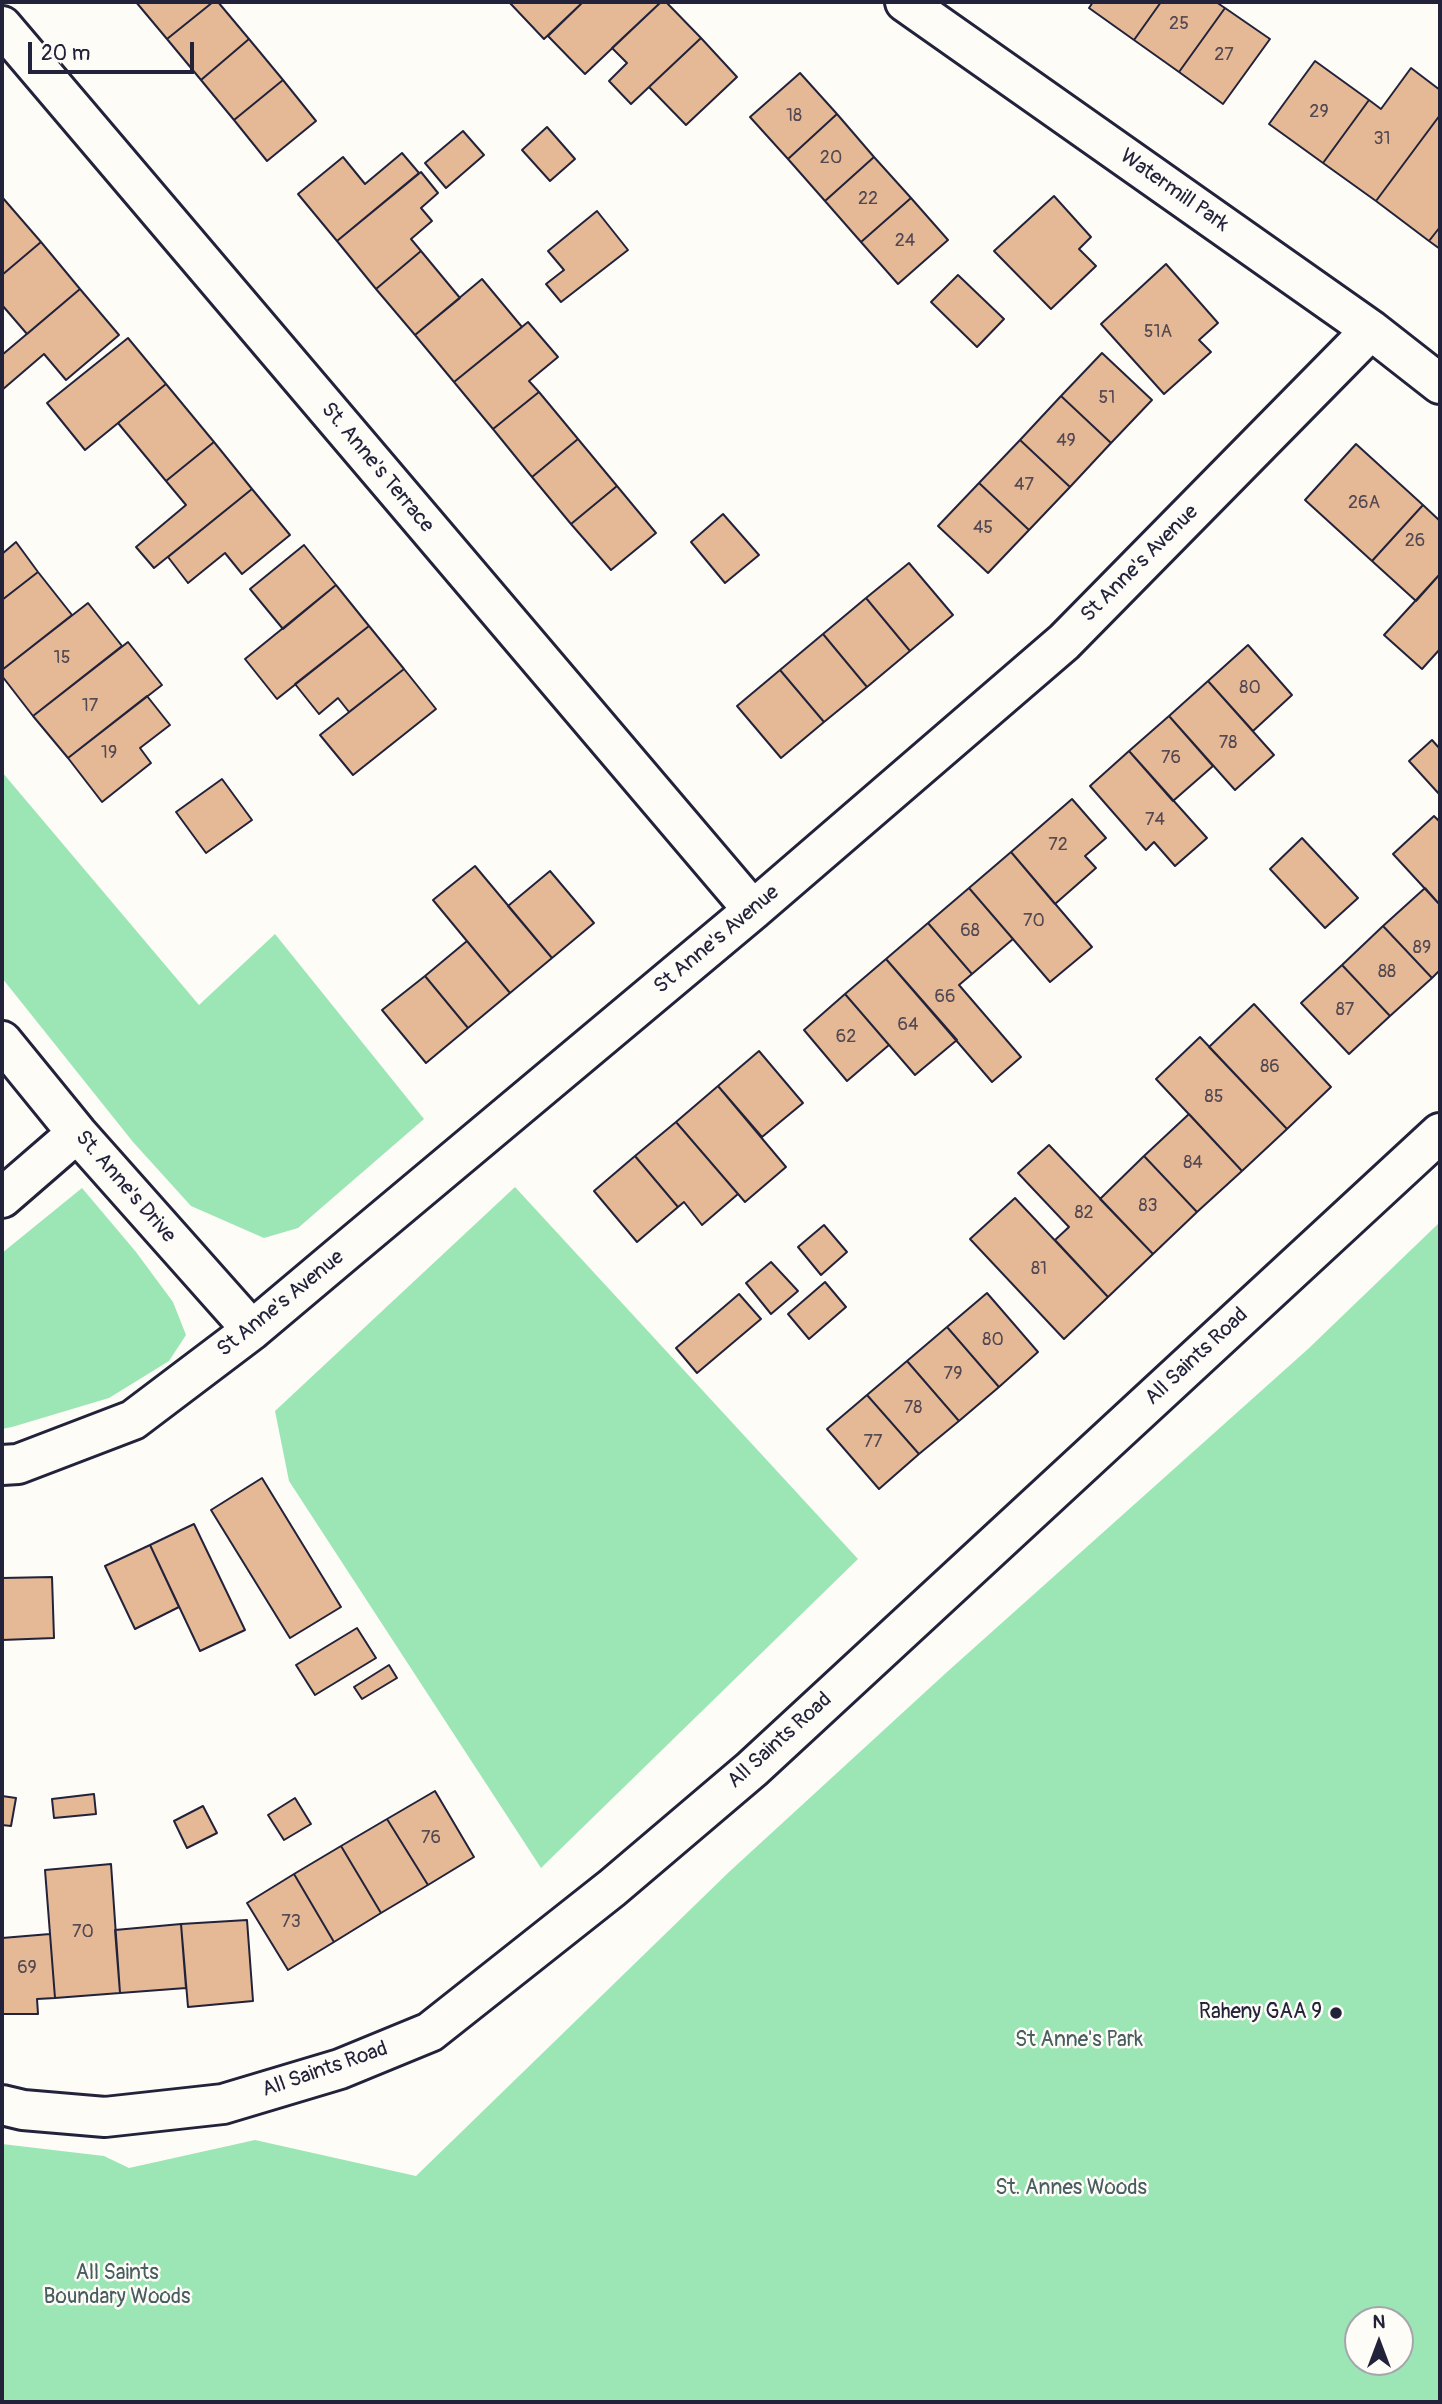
<!DOCTYPE html>
<style>
body{margin:0}
#map{position:relative;width:1442px;height:2404px;overflow:hidden;background:#fdfcf7;font-family:Pangolin,sans-serif}
canvas{display:block}
.frame{position:absolute;inset:0;border:4px solid #22223b;pointer-events:none}
.north{position:absolute;left:1344px;top:2306px;width:70px;height:70px;box-sizing:border-box;background:#fdfcf7;border:2px solid #a5a5ac;border-radius:50%;rotate:0deg;font-size:19px;font-weight:700;line-height:28px;text-align:center;color:#22223b}
.north::after{content:'';display:block;margin:auto;width:24px;height:32px;background:#22223b;clip-path:polygon(50% 0,100% 100%,50% 72%,0 100%)}
.scale{position:absolute;left:28px;top:42px;width:166px;height:32px;box-sizing:border-box;border:4px solid #22223b;border-top:0;padding-left:9px;font-size:21px;line-height:24px;white-space:nowrap;color:#22223b;-webkit-text-stroke:5px #fdfcf7;paint-order:stroke}
</style>
<div id="map">
<canvas width="1442" height="2404"></canvas>
<div class="frame"></div>
<div class="north">N</div>
<div class="scale">20 m</div>
</div>
<script>
const g = document.querySelector('canvas').getContext('2d');
g.lineJoin = 'round';
function fillPath(path, color) { g.fillStyle = color; g.fill(path, 'evenodd'); }
function trace(path, color, width, dash) { g.strokeStyle = color; g.lineWidth = width; g.lineCap = dash ? 'butt' : 'round'; g.setLineDash(dash || []); g.stroke(path); }
function write(font, color, halo, rows, align = 'center') {
  g.font = font + ' Pangolin,sans-serif'; g.lineWidth = 5; g.setLineDash([]); g.textBaseline = 'middle'; g.strokeStyle = halo; g.fillStyle = color; for (const [text, x, y, turn = 0] of rows) {
    g.save(); g.translate(x, y); g.rotate((+turn || 0) * Math.PI / 180); g.textAlign = isNaN(turn) ? turn : align; if (halo) g.strokeText(text, 0, 0); g.fillText(text, 0, 0); g.restore();
  }
}
const green = new Path2D(`
 M 2,772 L 199,1005 L 275,934 L 424,1119 L 298,1228 L 264,1238 L 191,1206 L 133,1142 L 2,978 Z
 M 515,1187 L 858,1559 L 541,1868 L 289,1481 L 275,1411 Z
 M 82,1188 L 136,1252 L 173,1302 L 186,1335 L 169,1361 L 109,1398 L 12,1427 L 2,1429 L 2,1253 Z
 M 1440,1222 L 1440,2402 L 2,2402 L 2,2144 L 104,2156 L 129,2168 L 255,2140 L 416,2176 L 729,1872 L 947,1672 L 1308,1349 ZM 1400,2320 L 1400,2362 L 1358,2362 L 1358,2320 Z`);
const building = new Path2D(`
 M 136,2 L 213,2 L 167,39 Z
 M 213,2 L 218,2 L 249,39 L 201,80 L 167,39 Z
 M 509,2 L 583,2 L 544,39 Z
 M 583,2 L 661,2 L 585,74 L 548,36 Z
 M 661,2 L 666,2 L 701,38 L 631,104 L 609,81 L 627,63 L 612,48 Z
 M 1093,2 L 1161,2 L 1134,40 L 1089,8 Z
 M 1161,2 L 1216,2 L 1225,8 L 1179,72 L 1134,40 Z
 M 1225,8 L 1270,39 L 1223,104 L 1179,72 Z
 M 701,38 L 737,77 L 686,125 L 649,87 Z
 M 249,39 L 283,80 L 234,120 L 201,80 Z
 M 1315,61 L 1369,100 L 1323,163 L 1269,124 Z
 M 1411,68 L 1440,90 L 1440,115 L 1376,201 L 1323,163 L 1369,100 L 1381,109 Z
 M 800,73 L 837,114 L 788,159 L 750,117 Z
 M 283,80 L 316,121 L 267,161 L 234,120 Z
 M 837,114 L 874,157 L 825,201 L 788,159 Z
 M 1440,115 L 1440,227 L 1429,241 L 1376,201 Z
 M 547,127 L 575,159 L 550,181 L 522,150 Z
 M 463,131 L 484,155 L 446,188 L 425,163 Z
 M 402,153 L 419,173 L 337,241 L 298,194 L 343,157 L 365,184 Z
 M 874,157 L 911,198 L 861,242 L 825,201 Z
 M 421,172 L 438,193 L 421,208 L 432,221 L 411,239 L 421,251 L 376,289 L 337,241 Z
 M 1054,196 L 1091,237 L 1079,249 L 1096,266 L 1051,309 L 994,251 Z
 M 2,197 L 41,242 L 2,275 Z
 M 911,198 L 948,240 L 898,284 L 861,242 Z
 M 597,211 L 628,250 L 561,302 L 546,284 L 564,270 L 548,251 Z
 M 1440,227 L 1440,249 L 1429,241 Z
 M 41,242 L 80,289 L 27,334 L 2,305 L 2,275 Z
 M 421,251 L 460,298 L 415,335 L 376,289 Z
 M 1166,264 L 1218,323 L 1199,340 L 1211,352 L 1164,394 L 1101,324 Z
 M 958,275 L 1004,319 L 977,347 L 931,302 Z
 M 482,279 L 522,327 L 454,382 L 415,335 Z
 M 80,289 L 119,335 L 66,380 L 44,354 L 2,390 L 2,355 Z
 M 528,322 L 558,357 L 529,381 L 539,392 L 493,429 L 454,382 Z
 M 128,338 L 166,384 L 85,450 L 47,403 Z
 M 1102,353 L 1152,400 L 1111,443 L 1061,396 Z
 M 166,384 L 214,442 L 166,481 L 118,423 Z
 M 539,392 L 578,439 L 532,477 L 493,429 Z
 M 1061,396 L 1111,443 L 1070,487 L 1020,440 Z
 M 578,439 L 617,486 L 571,524 L 532,477 Z
 M 1020,440 L 1070,487 L 1029,530 L 979,483 Z
 M 214,442 L 252,489 L 154,568 L 136,547 L 186,505 L 166,481 Z
 M 1356,444 L 1423,505 L 1372,561 L 1305,500 Z
 M 979,483 L 1029,530 L 988,573 L 938,526 Z
 M 617,486 L 656,533 L 611,570 L 571,524 Z
 M 252,489 L 290,535 L 242,574 L 225,553 L 188,583 L 168,557 Z
 M 1423,505 L 1440,521 L 1440,574 L 1416,601 L 1372,561 Z
 M 723,514 L 759,555 L 725,583 L 691,542 Z
 M 16,542 L 38,572 L 2,600 L 2,554 Z
 M 304,545 L 336,585 L 283,629 L 250,589 Z
 M 909,563 L 953,615 L 910,651 L 866,598 Z
 M 38,572 L 72,615 L 2,670 L 2,600 Z
 M 1440,574 L 1440,649 L 1422,669 L 1384,635 Z
 M 336,585 L 369,626 L 277,699 L 245,659 Z
 M 866,598 L 910,651 L 867,687 L 823,634 Z
 M 88,603 L 122,646 L 33,716 L 2,676 L 2,670 Z
 M 369,626 L 404,669 L 349,712 L 338,698 L 319,714 L 295,684 Z
 M 823,634 L 867,687 L 824,722 L 780,670 Z
 M 128,642 L 162,685 L 68,758 L 33,716 Z
 M 1248,645 L 1292,695 L 1253,731 L 1208,681 Z
 M 404,669 L 436,709 L 353,775 L 320,735 Z
 M 780,670 L 824,722 L 781,758 L 737,706 Z
 M 1208,681 L 1274,755 L 1235,790 L 1169,716 Z
 M 147,696 L 170,725 L 140,748 L 151,763 L 102,802 L 68,758 Z
 M 1169,716 L 1213,766 L 1173,801 L 1129,751 Z
 M 1432,740 L 1440,749 L 1440,795 L 1409,761 Z
 M 1129,751 L 1207,838 L 1175,866 L 1154,842 L 1146,850 L 1090,786 Z
 M 222,779 L 252,820 L 206,853 L 176,812 Z
 M 1072,799 L 1106,838 L 1085,856 L 1096,868 L 1055,904 L 1011,852 Z
 M 1434,816 L 1440,822 L 1440,905 L 1393,854 Z
 M 1302,838 L 1358,898 L 1325,928 L 1270,869 Z
 M 1011,852 L 1092,947 L 1050,982 L 969,888 Z
 M 475,866 L 552,958 L 510,993 L 433,900 Z
 M 550,871 L 594,923 L 552,958 L 508,906 Z
 M 969,888 L 1013,939 L 972,974 L 928,923 Z
 M 1425,888 L 1440,905 L 1440,970 L 1432,978 L 1383,926 Z
 M 928,923 L 972,974 L 959,985 L 1021,1057 L 992,1082 L 886,959 Z
 M 1383,926 L 1432,978 L 1390,1016 L 1342,965 Z
 M 467,941 L 510,993 L 468,1028 L 425,976 Z
 M 886,959 L 957,1040 L 915,1075 L 845,994 Z
 M 1342,965 L 1390,1016 L 1349,1054 L 1301,1003 Z
 M 425,976 L 468,1028 L 426,1063 L 382,1010 Z
 M 845,994 L 889,1045 L 847,1081 L 804,1030 Z
 M 1254,1004 L 1331,1087 L 1287,1129 L 1209,1047 Z
 M 1200,1037 L 1287,1129 L 1242,1171 L 1156,1079 Z
 M 759,1051 L 803,1103 L 762,1137 L 718,1086 Z
 M 718,1086 L 786,1167 L 745,1202 L 676,1122 Z
 M 1189,1114 L 1242,1171 L 1197,1212 L 1144,1156 Z
 M 676,1122 L 738,1194 L 702,1225 L 684,1202 L 678,1207 L 635,1156 Z
 M 1049,1145 L 1153,1254 L 1108,1297 L 1055,1240 L 1069,1227 L 1018,1173 Z
 M 635,1156 L 678,1207 L 637,1242 L 594,1191 Z
 M 1144,1156 L 1197,1212 L 1153,1254 L 1100,1199 Z
 M 1015,1198 L 1108,1297 L 1064,1339 L 970,1239 Z
 M 824,1225 L 847,1252 L 821,1275 L 798,1247 Z
 M 771,1262 L 798,1291 L 771,1314 L 746,1283 Z
 M 825,1282 L 846,1307 L 809,1339 L 788,1314 Z
 M 987,1293 L 1038,1352 L 999,1387 L 947,1327 Z
 M 739,1294 L 761,1319 L 697,1373 L 676,1348 Z
 M 947,1327 L 999,1387 L 959,1421 L 907,1361 Z
 M 907,1361 L 959,1421 L 919,1454 L 867,1395 Z
 M 867,1395 L 919,1454 L 879,1489 L 827,1429 Z
 M 262,1478 L 341,1607 L 290,1638 L 211,1510 Z
 M 194,1524 L 245,1630 L 200,1651 L 150,1545 Z
 M 150,1545 L 179,1607 L 135,1629 L 105,1566 Z
 M 52,1577 L 54,1638 L 2,1640 L 2,1578 Z
 M 357,1628 L 376,1658 L 315,1695 L 296,1665 Z
 M 389,1665 L 397,1678 L 362,1699 L 354,1687 Z
 M 435,1791 L 474,1857 L 428,1885 L 387,1819 Z
 M 94,1794 L 96,1814 L 54,1818 L 52,1799 Z
 M 2,1796 L 16,1798 L 11,1826 L 2,1825 Z
 M 295,1798 L 311,1824 L 284,1840 L 268,1815 Z
 M 203,1806 L 217,1833 L 187,1848 L 174,1821 Z
 M 387,1819 L 428,1885 L 381,1913 L 341,1846 Z
 M 341,1846 L 381,1913 L 334,1942 L 294,1874 Z
 M 111,1864 L 120,1993 L 55,1998 L 45,1870 Z
 M 294,1874 L 334,1942 L 288,1970 L 247,1903 Z
 M 247,1920 L 253,2001 L 188,2007 L 181,1924 Z
 M 181,1924 L 186,1988 L 120,1993 L 115,1930 Z
 M 50,1934 L 55,1998 L 37,1999 L 38,2014 L 2,2014 L 2,1938 Z`);
const minor = new Path2D(`
 M 905,2 L 1371,330 L 1440,384
 M 2,26 L 753,910
 M 2,1041 L 77,1133 L 252,1330
 M 2,1198 L 77,1133
 M 2,1465 L 18,1464 L 133,1420 L 252,1330 L 347,1250 L 753,910 L 1064,642 L 1371,330
 M 2,2105 L 23,2110 L 105,2117 L 223,2104 L 340,2069 L 430,2032 L 612,1888 L 752,1769 L 1440,1133`);
const markers = [
 [1336,2013,7,"#22223b"]
];
const numberNames = [
 ["25",1179,24],
 ["27",1224,55],
 ["29",1319,112],
 ["18",794,116],
 ["31",1382,139],
 ["20",831,158],
 ["22",868,199],
 ["24",905,241],
 ["51A",1158,332],
 ["51",1107,398],
 ["49",1066,441],
 ["47",1024,485],
 ["26A",1364,503],
 ["45",983,528],
 ["26",1415,541],
 ["15",62,658],
 ["80",1250,688],
 ["17",90,706],
 ["78",1228,743],
 ["19",109,753],
 ["76",1171,758],
 ["74",1155,820],
 ["72",1058,845],
 ["70",1034,921],
 ["68",970,931],
 ["89",1422,948],
 ["88",1387,972],
 ["66",945,997],
 ["87",1345,1010],
 ["64",908,1025],
 ["62",846,1037],
 ["86",1270,1067],
 ["85",1214,1097],
 ["84",1193,1163],
 ["83",1148,1206],
 ["82",1084,1213],
 ["81",1039,1269],
 ["80",993,1340],
 ["79",953,1374],
 ["78",913,1408],
 ["77",873,1442],
 ["76",431,1838],
 ["73",291,1922],
 ["70",83,1932],
 ["69",27,1968]
];
const streetNames = [
 ["Watermill Park",1174,191,35],
 ["St. Anne's Terrace",377,468,50],
 ["St Anne's Avenue",1140,564,-45],
 ["St Anne's Avenue",717,940,-40],
 ["St. Anne's Drive",125,1187,49],
 ["St Anne's Avenue",281,1304,-39],
 ["All Saints Road",1197,1357,-43],
 ["All Saints Road",780,1741,-42],
 ["All Saints Road",325,2070,-19]
];
const poiNames = [
 ["Raheny GAA 9",1322,2013]
];
const parkNames = [
 ["St Anne's Park",1079,2041],
 ["St. Annes Woods",1071,2189],
 ["All Saints",117,2274],
 ["Boundary Woods",117,2298]
];
fillPath(green, '#9ce6b5');
fillPath(building, '#e5b995');
trace(building, '#22223b', 2);
trace(minor, '#22223b', 44);
trace(minor, '#fdfcf7', 38);
for (const [x, y, r, color] of markers) { const dot = new Path2D(); dot.arc(x, y, r, 0, 2 * Math.PI); g.fillStyle = color; g.fill(dot); trace(dot, '#fdfcf7', 2.5); }
write('18px', '#534852', null, numberNames);
write('21px', '#22223b', '#fdfcf7', streetNames);
write('21px', '#22223b', '#fdfcf7', poiNames, 'right');
write('21px', '#475d60', '#fdfcf7', parkNames);
</script>
